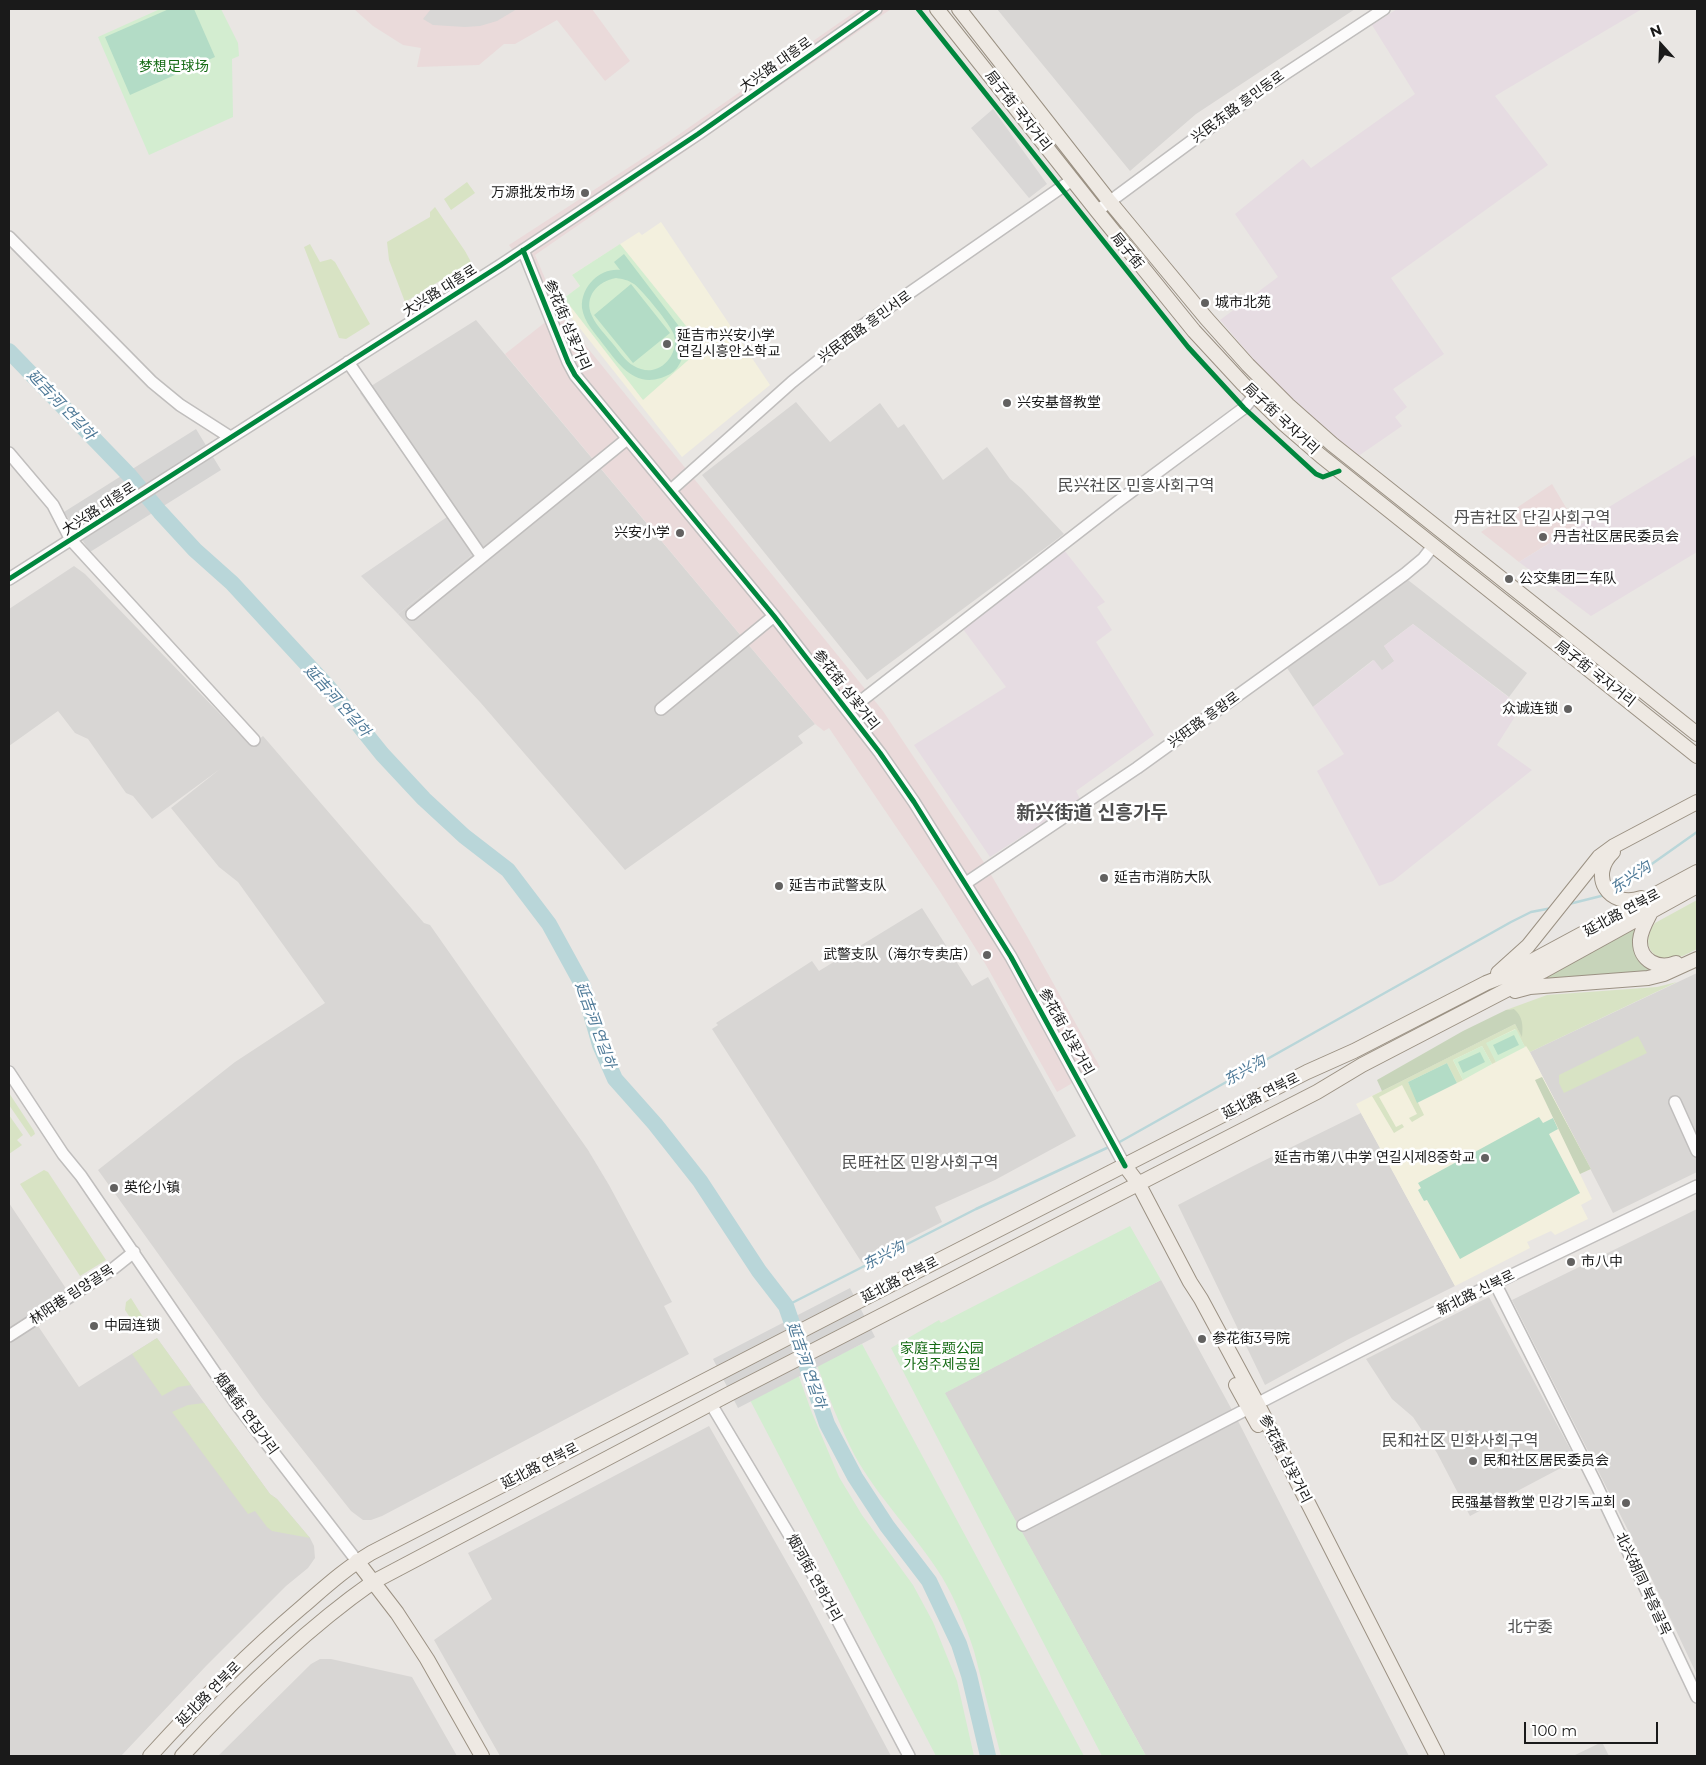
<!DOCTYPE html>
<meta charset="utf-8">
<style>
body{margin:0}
#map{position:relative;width:1706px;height:1765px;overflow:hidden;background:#e9e6e3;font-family:Montserrat,sans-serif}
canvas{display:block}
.frame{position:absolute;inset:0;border:10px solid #1a1a1a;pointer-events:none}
.north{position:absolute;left:1636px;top:20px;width:50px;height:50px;-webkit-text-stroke:4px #fff;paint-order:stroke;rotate:340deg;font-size:14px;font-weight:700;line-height:20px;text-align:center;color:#1a1a1a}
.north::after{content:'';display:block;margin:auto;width:18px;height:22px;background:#1a1a1a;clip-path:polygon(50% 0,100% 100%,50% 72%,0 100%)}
.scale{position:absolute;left:1524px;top:1722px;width:134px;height:22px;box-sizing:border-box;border:2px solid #1a1a1a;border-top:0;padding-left:6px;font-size:15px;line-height:18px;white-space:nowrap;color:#1a1a1a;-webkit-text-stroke:4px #fff;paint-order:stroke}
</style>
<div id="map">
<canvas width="1706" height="1765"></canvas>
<div class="frame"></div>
<div class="north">N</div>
<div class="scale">100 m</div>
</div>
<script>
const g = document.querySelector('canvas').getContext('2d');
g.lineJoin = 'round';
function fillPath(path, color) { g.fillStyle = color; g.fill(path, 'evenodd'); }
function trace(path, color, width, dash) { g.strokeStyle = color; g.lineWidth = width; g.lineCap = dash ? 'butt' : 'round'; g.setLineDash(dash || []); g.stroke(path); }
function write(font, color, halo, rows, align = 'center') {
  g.font = font + ' Montserrat,"Noto Sans SC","Noto Sans KR",sans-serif'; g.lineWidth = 5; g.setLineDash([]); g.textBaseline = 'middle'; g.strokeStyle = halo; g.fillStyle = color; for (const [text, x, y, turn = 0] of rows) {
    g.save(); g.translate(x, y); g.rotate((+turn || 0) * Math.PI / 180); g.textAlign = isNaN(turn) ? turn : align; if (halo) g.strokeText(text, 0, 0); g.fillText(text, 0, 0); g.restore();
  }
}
const residential = new Path2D(`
 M 997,9 L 1355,9 L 1196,114 L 1130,171 Z
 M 476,320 L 815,724 L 798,736 L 803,743 L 625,870 L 480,702 L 398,614 L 474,553 L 360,393 Z
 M 796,402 L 830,442 L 880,403 L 898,428 L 904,424 L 943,480 L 987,447 L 1010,479 L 1022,489 L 1064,534 L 867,680 L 702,475 Z
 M 74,566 L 85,574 L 251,746 L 263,736 L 424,923 L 430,925 L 588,1150 L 609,1185 L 672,1302 L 664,1306 L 689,1354 L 382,1516 L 371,1520 L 363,1520 L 351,1511 L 261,1397 L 98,1170 L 235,1062 L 325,1003 L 238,882 L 219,867 L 171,808 L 220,769 L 152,819 L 133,796 L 126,793 L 88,739 L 75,733 L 58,711 L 9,746 L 9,609 Z
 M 1408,580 L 1527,673 L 1509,697 L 1413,624 L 1384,646 L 1395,661 L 1382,671 L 1373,660 L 1313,707 L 1287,668 Z
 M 922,908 L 972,986 L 988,977 L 1076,1136 L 995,1180 L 935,1207 L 942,1222 L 862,1263 L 712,1029 L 718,1025 L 716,1023 L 812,961 L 819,971 Z
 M 1697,973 L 1697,1172 L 1613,1213 L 1530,1052 Z
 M 1361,1113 L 1455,1286 L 1347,1340 L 1265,1385 L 1178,1205 L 1251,1167 Z
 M 9,1203 L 67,1290 L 9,1328 Z
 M 1697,1209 L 1697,1675 L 1640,1554 L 1512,1300 Z
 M 1161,1280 L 1238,1421 L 1409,1756 L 1146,1756 L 944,1393 Z
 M 1489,1297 L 1576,1460 L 1470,1516 L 1437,1453 L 1413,1417 L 1392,1399 L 1366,1359 Z
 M 36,1323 L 79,1387 L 157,1338 L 270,1494 L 277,1499 L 310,1538 L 314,1546 L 315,1558 L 308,1568 L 286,1586 L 206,1666 L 121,1756 L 9,1756 L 9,1343 Z
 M 709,1426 L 806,1596 L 891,1756 L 500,1756 L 434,1640 L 492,1599 L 468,1553 Z
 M 320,1659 L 331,1659 L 412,1677 L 457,1756 L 218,1756 L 311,1664 Z
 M 1602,1742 L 1609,1756 L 1573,1756 Z`);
const commercial = new Path2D(`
 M 354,9 L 592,9 L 630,61 L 605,81 L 557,20 L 515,44 L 504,44 L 479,65 L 417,67 L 421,48 L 403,45 L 373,26 Z
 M 859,9 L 891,9 L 535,255 L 560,314 L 883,711 L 983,861 L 1028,938 L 1100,1067 L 1057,1092 L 986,965 L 939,890 L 829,728 L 824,731 L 815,724 L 505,354 L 548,320 L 529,271 L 509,245 L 671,140 Z
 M 1552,484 L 1577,526 L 1519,562 L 1481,532 Z`);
const industrial = new Path2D(`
 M 1397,9 L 1642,9 L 1495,96 L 1548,165 L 1391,278 L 1444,354 L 1393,389 L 1407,407 L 1395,417 L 1402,426 L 1357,457 L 1267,375 L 1220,320 L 1278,277 L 1235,214 L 1303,159 L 1311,168 L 1415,94 L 1372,25 Z
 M 1694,455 L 1697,461 L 1697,552 L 1591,616 L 1519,562 Z
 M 1064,550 L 1105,602 L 1097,607 L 1112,630 L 1096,642 L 1154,735 L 1076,791 L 1080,799 L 990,857 L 914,745 L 1006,687 L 960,625 Z
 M 1413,624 L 1521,707 L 1497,745 L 1532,770 L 1393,881 L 1379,886 L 1317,771 L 1344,754 L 1313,707 L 1374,660 L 1382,670 L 1394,661 L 1384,646 Z`);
const education = new Path2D(`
 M 661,222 L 770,385 L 682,457 L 559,302 L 580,286 L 572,275 L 639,232 L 642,235 Z
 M 1515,1024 L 1591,1169 L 1580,1174 L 1592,1199 L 1581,1205 L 1588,1219 L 1555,1235 L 1551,1231 L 1527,1242 L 1530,1248 L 1455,1286 L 1356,1104 Z`);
const grass = new Path2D(`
 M 467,182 L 475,193 L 451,210 L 444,199 Z
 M 435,207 L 465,251 L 471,262 L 405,302 L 389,260 L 387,242 L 430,217 L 430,212 Z
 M 310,244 L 320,262 L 331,259 L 335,262 L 370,324 L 346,339 L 339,338 L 304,247 Z
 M 1697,900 L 1697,949 C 1690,952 1683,957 1675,958 C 1649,962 1641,942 1655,923 Z
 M 1677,982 L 1530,1052 L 1526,1046 L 1525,1047 L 1515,1029 L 1487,1043 L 1496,1062 L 1492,1064 L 1482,1046 L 1453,1060 L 1463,1080 L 1457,1083 L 1447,1063 L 1408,1082 L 1424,1115 L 1412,1122 L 1409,1118 L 1417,1114 L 1402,1085 L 1379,1097 L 1396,1127 L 1402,1124 L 1404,1127 L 1394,1133 L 1372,1096 L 1515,1024 L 1522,1036 L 1514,1009 L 1506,1010 L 1547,995 L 1657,987 Z
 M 1638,1036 L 1647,1053 L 1564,1093 L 1559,1083 L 1559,1075 Z
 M 9,1093 L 34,1131 L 35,1134 L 31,1137 L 9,1105 Z
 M 9,1115 L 23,1135 L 17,1140 L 22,1145 L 9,1154 Z
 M 44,1170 L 48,1172 L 106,1260 L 80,1276 L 20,1184 Z
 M 131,1298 L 146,1322 L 140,1326 L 133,1322 L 125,1310 L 126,1302 Z
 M 157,1338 L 191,1385 L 178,1387 L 162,1396 L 132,1354 Z
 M 204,1403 L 270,1494 L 277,1499 L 310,1538 L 272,1531 L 267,1527 L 255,1511 L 248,1514 L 172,1412 L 188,1405 Z`);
const forest = new Path2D(`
 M 1638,925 L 1649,967 L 1647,971 L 1538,979 Z
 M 1514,1009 C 1523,1017 1523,1025 1522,1037 L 1515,1024 L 1382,1091 L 1377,1080 L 1463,1031 L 1506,1010 Z
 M 1542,1077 L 1591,1169 L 1580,1174 L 1535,1080 Z`);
const park = new Path2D(`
 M 160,9 L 221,9 L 238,43 L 239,56 L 232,59 L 233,117 L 149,155 L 98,37 Z
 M 620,244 L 703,347 L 643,400 L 564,298 L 580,286 L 572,275 Z
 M 1516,1029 L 1525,1047 L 1496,1062 L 1486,1043 Z
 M 1482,1046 L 1492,1064 L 1463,1080 L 1453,1060 Z
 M 1130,1226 L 1161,1280 L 945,1393 L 1146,1756 L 1102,1756 L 891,1348 L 939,1320 L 941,1323 Z
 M 862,1344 L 1084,1756 L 1001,1756 L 974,1651 C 966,1626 955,1599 942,1577 C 916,1535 879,1499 855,1456 C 840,1427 828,1395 817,1365 Z
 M 798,1374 L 812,1413 L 839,1477 L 862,1515 L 913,1585 L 933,1622 L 957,1681 L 974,1756 L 936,1756 L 750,1400 Z`);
const pitch = new Path2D(`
 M 169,9 L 194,9 L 215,57 L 130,95 L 105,37 Z
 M 624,254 L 678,325 C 686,339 687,354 677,368 C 673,373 667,376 661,378 C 633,387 618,363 603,344 C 595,333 584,322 582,308 C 581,297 586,287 593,280 C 600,273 610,269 620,270 L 614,262 ZM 616,278 C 623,279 628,280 634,284 C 643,291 671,325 674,335 C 678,350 668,367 652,370 C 646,371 639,369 634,366 C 625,361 619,351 613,344 C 606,335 597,327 592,316 C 583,297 598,281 616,278 Z
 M 631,284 L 670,333 L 633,363 L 594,315 Z
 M 1514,1035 L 1519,1045 L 1498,1055 L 1493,1045 Z
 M 1480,1052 L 1485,1062 L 1463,1073 L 1458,1062 Z
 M 1447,1063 L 1457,1083 L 1417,1103 L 1408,1082 Z
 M 1539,1117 L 1543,1123 L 1553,1118 L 1558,1129 L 1549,1134 L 1580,1193 L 1460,1259 L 1427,1200 L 1424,1201 L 1418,1190 L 1421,1188 L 1418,1183 Z`);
const parking = new Path2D(`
 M 431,9 L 517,9 L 497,21 L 480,26 L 465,27 L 433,25 L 423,19 Z
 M 993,109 L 1047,184 L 1029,198 L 971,128 Z
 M 447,517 L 474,553 L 398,614 L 361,576 Z`);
const pier = new Path2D(`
 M 196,429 L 221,470 L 90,552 L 64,512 Z
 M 850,1288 L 875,1337 L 738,1408 L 713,1359 Z`);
const stream = new Path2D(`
 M 1615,890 L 1697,832
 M 1569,904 L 1605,895
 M 1116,1144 L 1511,922 L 1531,912 L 1552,908
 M 786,1306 L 976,1209 L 1111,1146`);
const river = new Path2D(`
 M 9,351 L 130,476 L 160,512 L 195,550 L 232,583 L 329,688 L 382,754 L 424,799 L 464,836 L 508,870 L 549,924 L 583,986 L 600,1045 L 615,1079 L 655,1124 L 700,1181 L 759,1271 L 786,1306 L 827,1424 L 855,1477 L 887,1526 L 929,1581 L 959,1644 L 969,1675 L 988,1756`);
const minor = new Path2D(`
 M 1097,211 L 1262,89 L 1384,9
 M 9,237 L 152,382 L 180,405 L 230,437
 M 523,250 L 568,362 L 575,375 L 774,616 L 880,753 L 914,802 L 1011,957 L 1125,1166
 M 348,362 L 482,557
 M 9,453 L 53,505 L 71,540 L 254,740
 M 671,490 L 792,382 L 859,328 L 1072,180
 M 9,579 L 501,265 L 698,134 L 876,9
 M 412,614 L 627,439
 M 661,709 L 774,616
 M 848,711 L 1116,503 L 1244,408 L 1255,395
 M 966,883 L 1137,768 L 1348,616 L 1405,574 L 1423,559 L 1433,546
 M 9,1072 L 63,1154 L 81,1176 L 237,1405 L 357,1561
 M 1675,1102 L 1697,1151
 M 1495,1283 L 1596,1484 L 1697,1697
 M 9,1336 L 114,1268 L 134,1252
 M 711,1404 L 818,1583 L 909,1756
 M 1023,1525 L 1305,1379 L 1458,1301 L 1697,1186`);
const major = new Path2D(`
 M 937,9 L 1097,211 L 1194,331 L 1243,384 L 1284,424 L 1321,456 L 1697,756
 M 959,9 L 1110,202 L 1206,318 L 1248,365 L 1288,405 L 1332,444 L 1697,734
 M 1613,852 C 1588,876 1609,909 1641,898
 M 1652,910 C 1647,920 1641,929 1640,940 C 1639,961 1659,970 1676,963
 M 1498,973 L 1528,946 L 1599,857 L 1614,846 L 1697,802
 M 1515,991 L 1530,987 L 1648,978 L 1664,974 L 1697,959
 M 1125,1166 L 1138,1183 L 1190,1282 L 1201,1299 L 1257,1403 L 1437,1756
 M 1236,1385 L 1258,1425
 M 357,1561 L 397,1613 L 427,1659 L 482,1756
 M 150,1756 C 198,1703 248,1653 302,1607 C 324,1588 346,1568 371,1553 L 857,1302 L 1307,1072 L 1354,1051 L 1486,983 L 1504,976 L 1697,872
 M 182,1756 C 239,1694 303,1631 373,1582 L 731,1393 L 1317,1092 L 1362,1065 L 1543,971 L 1697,886`);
const cycleway = new Path2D(`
 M 918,9 L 1188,347 L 1244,408 L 1316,474 L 1323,477 L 1339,471
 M 523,250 L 568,362 L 575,375 L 774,616 L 880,753 L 914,802 L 1011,957 L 1125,1166
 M 9,579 L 501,265 L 698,134 L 876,9`);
const markers = [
 [585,193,5,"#626160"],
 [1205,303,5,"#626160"],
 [667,344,5,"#626160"],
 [1007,403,5,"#626160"],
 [680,533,5,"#626160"],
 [1543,537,5,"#626160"],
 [1509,579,5,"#626160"],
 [1568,709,5,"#626160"],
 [1104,878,5,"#626160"],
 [779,886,5,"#626160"],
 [987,955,5,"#626160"],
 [1485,1158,5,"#626160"],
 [114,1188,5,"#626160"],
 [1571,1262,5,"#626160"],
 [94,1326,5,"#626160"],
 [1202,1339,5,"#626160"],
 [1473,1461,5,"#626160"],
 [1626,1503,5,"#626160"]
];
const streetNames = [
 ["大兴路 대흥로",776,65,-35],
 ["兴民东路 흥민동로",1238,107,-36],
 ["局子街 국자거리",1018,111,52],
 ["局子街",1127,251,51],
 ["大兴路 대흥로",440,291,-32],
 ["参花街 삼꽃거리",567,325,67],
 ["兴民西路 흥민서로",865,327,-36],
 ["局子街 국자거리",1281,419,43],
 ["大兴路 대흥로",99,509,-33],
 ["局子街 국자거리",1595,674,38],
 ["参花街 삼꽃거리",846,690,52],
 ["兴旺路 흥왕로",1204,720,-36],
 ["延北路 연북로",1622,913,-28],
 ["参花街 삼꽃거리",1066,1032,61],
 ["延北路 연북로",1261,1096,-27],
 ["延北路 연북로",900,1280,-27],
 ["新北路 신북로",1476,1293,-26],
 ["林阳巷 림양골목",72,1295,-33],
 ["烟集街 연집거리",246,1414,54],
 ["参花街 삼꽃거리",1285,1459,63],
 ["延北路 연북로",540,1466,-27],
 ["烟河街 연하거리",814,1578,61],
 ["北兴胡同 북흥골목",1643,1584,65],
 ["延北路 연북로",209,1694,-45]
];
const parkNames = [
 ["梦想足球场",174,67],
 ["家庭主题公园",942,1349],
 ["가정주제공원",942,1365]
];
const poiNames = [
 ["万源批发市场",575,193,"right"],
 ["城市北苑",1215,303],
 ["延吉市兴安小学",677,336],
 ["연길시흥안소학교",677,352],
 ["兴安基督教堂",1017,403],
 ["兴安小学",670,533,"right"],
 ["丹吉社区居民委员会",1553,537],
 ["公交集团二车队",1519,579],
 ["众诚连锁",1558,709,"right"],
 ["延吉市消防大队",1114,878],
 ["延吉市武警支队",789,886],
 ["武警支队（海尔专卖店）",977,955,"right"],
 ["延吉市第八中学 연길시제8중학교",1475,1158,"right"],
 ["英伦小镇",124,1188],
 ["市八中",1581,1262],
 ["中园连锁",104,1326],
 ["参花街3号院",1212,1339],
 ["民和社区居民委员会",1483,1461],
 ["民强基督教堂 민강기독교회",1616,1503,"right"]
];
const waterNames = [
 ["延吉河 연길하",61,405,46],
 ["延吉河 연길하",337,701,48],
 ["东兴沟",1631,878,-34],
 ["延吉河 연길하",595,1025,70],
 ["东兴沟",1245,1071,-29],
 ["东兴沟",884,1256,-27],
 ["延吉河 연길하",806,1365,71]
];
const neighbourhoodNames = [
 ["北宁委",1530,1628]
];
const quarterNames = [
 ["民兴社区 민흥사회구역",1136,486],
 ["丹吉社区 단길사회구역",1532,518],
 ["民旺社区 민왕사회구역",920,1163],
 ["民和社区 민화사회구역",1460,1441]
];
const districtNames = [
 ["新兴街道 신흥가두",1092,813]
];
fillPath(residential, '#d8d6d4');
fillPath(commercial, '#eadada');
fillPath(industrial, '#e6dce2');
fillPath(education, '#f3f0de');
fillPath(grass, '#d8e3c4');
fillPath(forest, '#c7d4ba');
fillPath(park, '#d3edd0');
fillPath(pitch, '#b3dcc6');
fillPath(parking, '#d9d7d6');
fillPath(pier, '#d6d5d4');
trace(stream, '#b9d6d9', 2.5);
trace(river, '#b9d6d9', 16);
trace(minor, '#c0bebd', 14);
trace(major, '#9b9183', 16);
trace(minor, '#fcfbfb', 11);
trace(major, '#eee9e3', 14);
trace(cycleway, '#00873e', 5);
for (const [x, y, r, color] of markers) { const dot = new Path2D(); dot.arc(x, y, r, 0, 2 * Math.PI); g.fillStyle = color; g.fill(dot); trace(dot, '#fff', 2); }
write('14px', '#1a1a1a', '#fff', streetNames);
write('14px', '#166b15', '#fff', parkNames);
write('14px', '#1a1a1a', '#fff', poiNames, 'left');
write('italic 15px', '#4f7a98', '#fff', waterNames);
write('15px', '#4d4d4d', '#fff', neighbourhoodNames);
write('16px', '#4d4d4d', '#fff', quarterNames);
write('bold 19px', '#4d4d4d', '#fff', districtNames);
</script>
